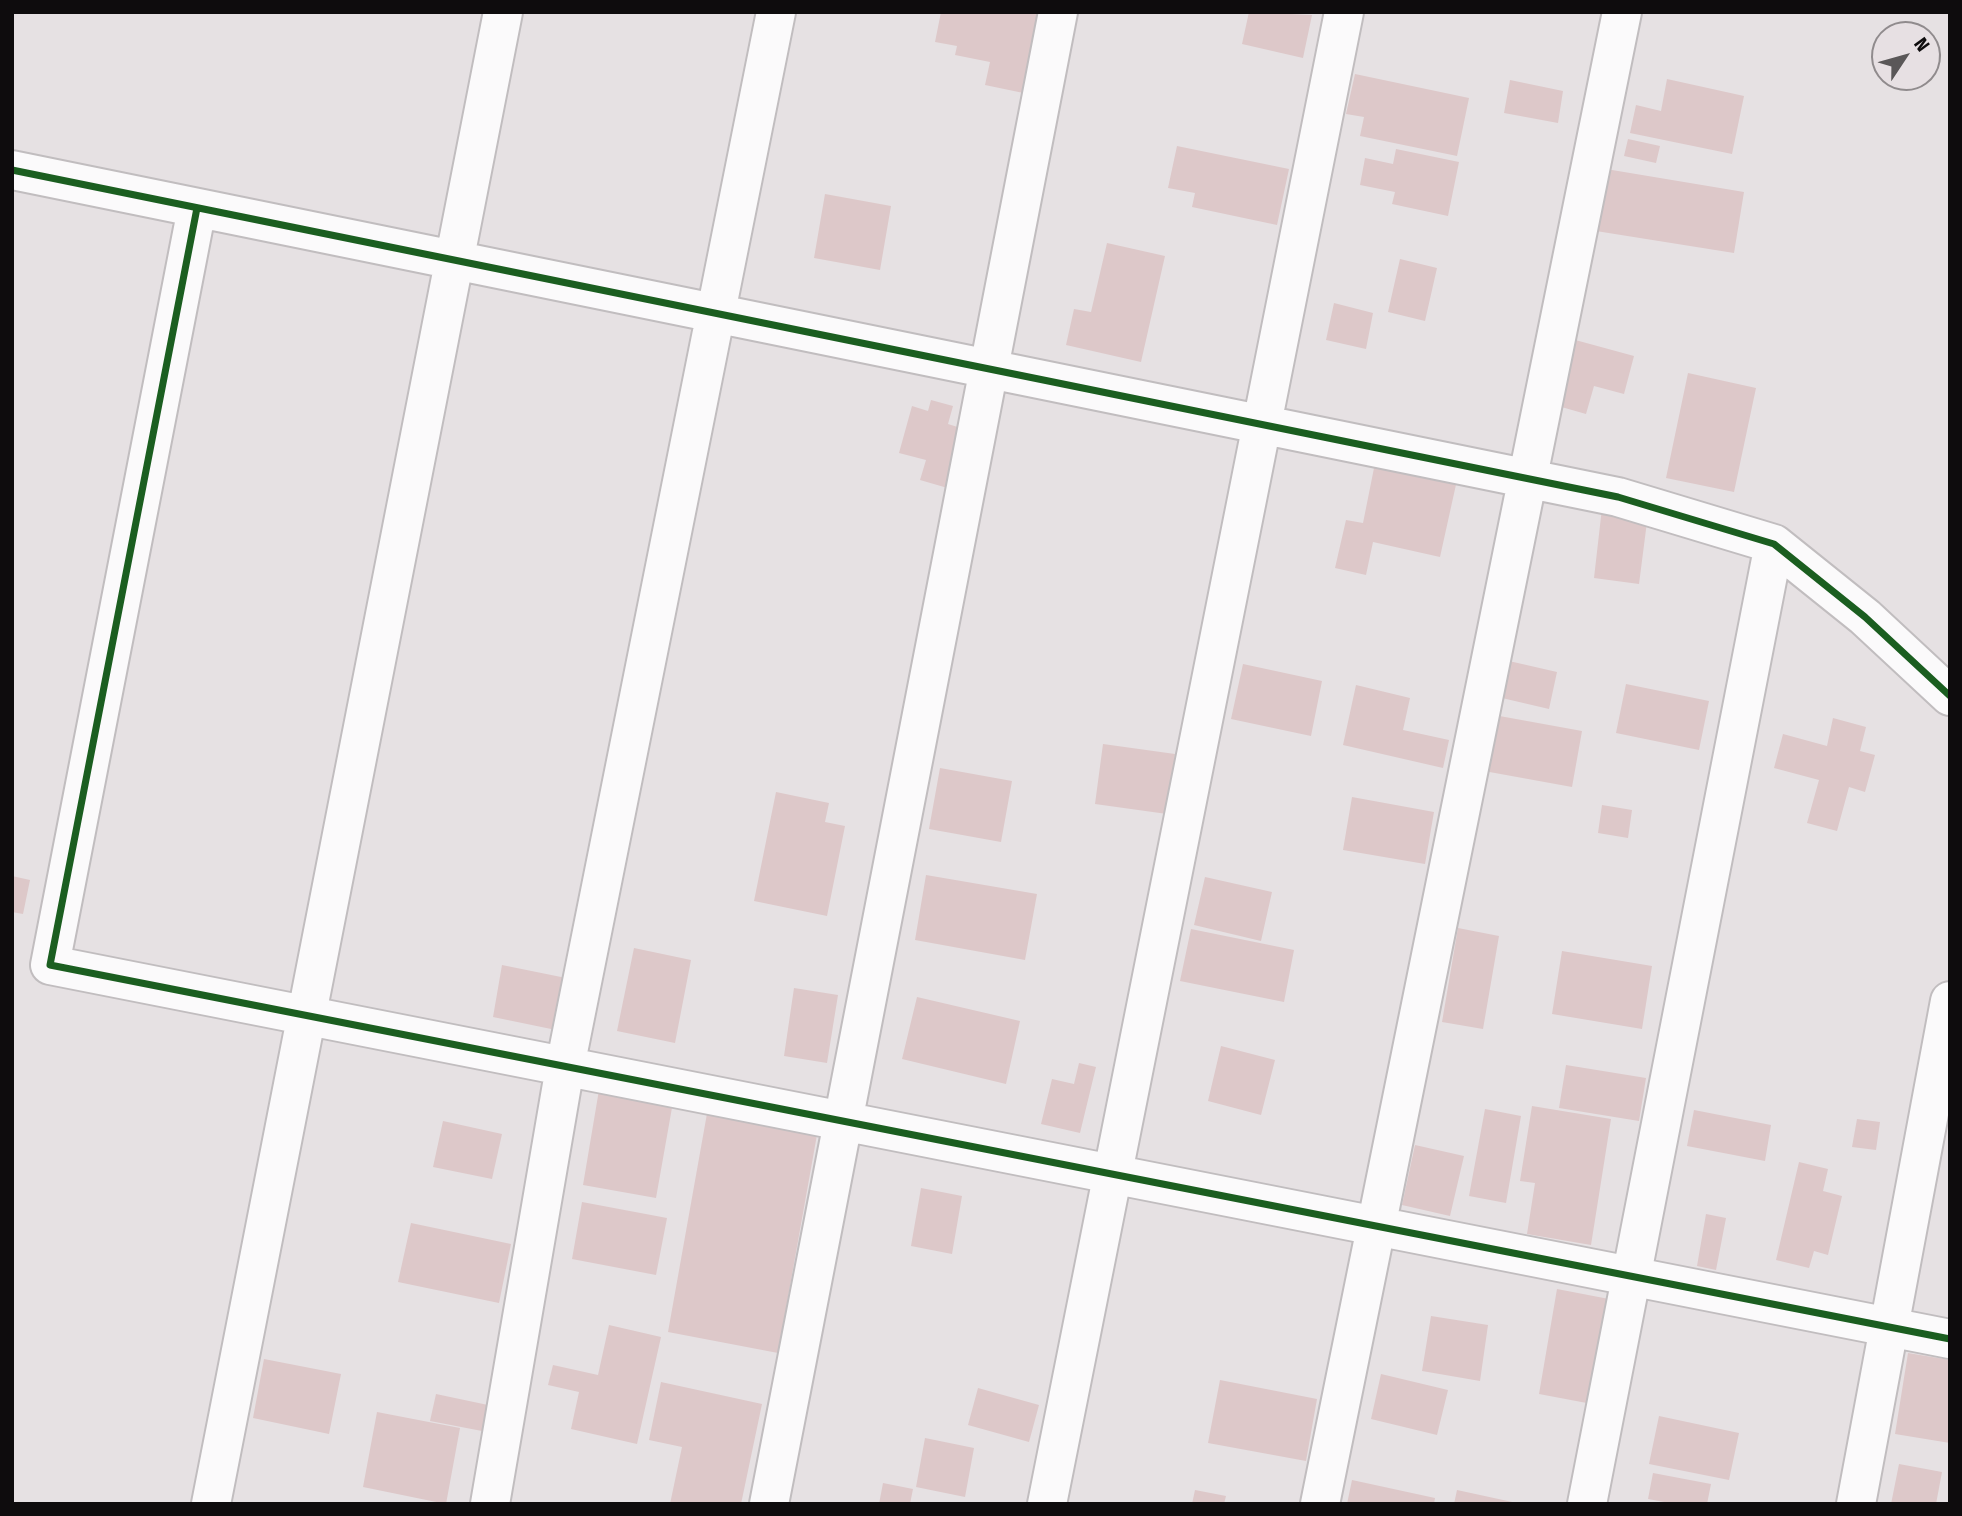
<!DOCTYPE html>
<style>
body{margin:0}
#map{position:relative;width:1962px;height:1516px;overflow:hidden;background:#e6e1e3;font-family:"Fira Sans Condensed",sans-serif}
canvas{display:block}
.frame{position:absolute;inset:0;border:14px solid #0e0c0d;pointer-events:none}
.north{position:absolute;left:1871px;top:21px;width:70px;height:70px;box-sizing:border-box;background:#e7e0e3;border:2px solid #908b8d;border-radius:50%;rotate:54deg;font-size:19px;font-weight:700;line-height:28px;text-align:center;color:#0e0c0d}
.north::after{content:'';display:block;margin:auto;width:24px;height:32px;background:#5a5758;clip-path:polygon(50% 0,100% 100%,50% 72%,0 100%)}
</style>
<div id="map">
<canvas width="1962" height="1516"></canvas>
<div class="frame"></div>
<div class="north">N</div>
</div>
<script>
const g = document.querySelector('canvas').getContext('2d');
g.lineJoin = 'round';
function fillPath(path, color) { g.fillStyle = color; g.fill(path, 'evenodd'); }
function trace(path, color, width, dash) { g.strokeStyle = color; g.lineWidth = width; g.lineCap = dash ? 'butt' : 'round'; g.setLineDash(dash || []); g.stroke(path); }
const building = new Path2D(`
 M 941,12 L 1049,12 L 1033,95 L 985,85 L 990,62 L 955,55 L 957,46 L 935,42 Z
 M 1249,12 L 1312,15 L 1303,58 L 1242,44 Z
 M 1355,74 L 1469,98 L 1457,156 L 1360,136 L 1364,117 L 1346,114 Z
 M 1667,79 L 1744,96 L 1732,154 L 1630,133 L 1636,105 L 1661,111 Z
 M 1510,80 L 1563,91 L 1558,123 L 1504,113 Z
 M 1628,139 L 1660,146 L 1656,163 L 1624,156 Z
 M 1177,146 L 1289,169 L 1277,225 L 1192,207 L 1195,193 L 1168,188 Z
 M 1396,149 L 1459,162 L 1448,216 L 1392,204 L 1395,192 L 1360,185 L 1365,158 L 1393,164 Z
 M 1606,169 L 1744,192 L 1734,253 L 1596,231 Z
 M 825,194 L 891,206 L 880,270 L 814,258 Z
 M 1107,243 L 1165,256 L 1141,362 L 1066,345 L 1074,309 L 1091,312 Z
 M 1400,259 L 1437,268 L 1425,321 L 1388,312 Z
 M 1334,303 L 1373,313 L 1366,349 L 1326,340 Z
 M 1568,338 L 1634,356 L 1624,394 L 1594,386 L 1586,414 L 1551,404 Z
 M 1688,373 L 1756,388 L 1734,492 L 1666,478 Z
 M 931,400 L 953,406 L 948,424 L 967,430 L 951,489 L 920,480 L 926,460 L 899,453 L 912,406 L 928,411 Z
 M 1375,463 L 1457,480 L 1440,557 L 1373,542 L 1366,575 L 1335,568 L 1346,520 L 1363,523 Z
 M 1602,508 L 1648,514 L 1639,584 L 1594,578 Z
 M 1509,661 L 1557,672 L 1549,709 L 1502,698 Z
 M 1243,664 L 1322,681 L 1311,736 L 1231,719 Z
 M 1626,684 L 1709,701 L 1699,750 L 1616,733 Z
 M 1356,685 L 1410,698 L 1403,730 L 1449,740 L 1443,768 L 1343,745 Z
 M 1494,715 L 1582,731 L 1572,787 L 1484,771 Z
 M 1833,718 L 1866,727 L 1860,751 L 1875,755 L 1865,792 L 1849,787 L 1837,831 L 1807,823 L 1819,780 L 1774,768 L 1783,734 L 1827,746 Z
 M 1103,744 L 1175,754 L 1167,814 L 1095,804 Z
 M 940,768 L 1012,781 L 1001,842 L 929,829 Z
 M 776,792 L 829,803 L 825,822 L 845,826 L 827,916 L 754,901 Z
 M 1352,797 L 1434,812 L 1425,864 L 1343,850 Z
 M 1602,805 L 1632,810 L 1628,838 L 1598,833 Z
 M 926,875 L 1037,894 L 1025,960 L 915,940 Z
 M 12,876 L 30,880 L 23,914 L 12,912 Z
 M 1205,877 L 1272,892 L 1261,941 L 1194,925 Z
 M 1458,928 L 1499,936 L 1483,1029 L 1442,1022 Z
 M 1191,929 L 1294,950 L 1284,1002 L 1180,981 Z
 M 634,948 L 691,960 L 675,1043 L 617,1031 Z
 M 1562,951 L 1652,966 L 1642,1029 L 1552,1014 Z
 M 502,965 L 566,978 L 556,1030 L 493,1017 Z
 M 794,988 L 838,995 L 827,1063 L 784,1056 Z
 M 917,997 L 1020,1021 L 1006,1084 L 902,1059 Z
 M 1221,1046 L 1275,1060 L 1261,1115 L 1208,1101 Z
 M 1079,1063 L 1096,1067 L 1080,1133 L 1041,1124 L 1052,1079 L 1074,1084 Z
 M 1566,1065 L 1646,1078 L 1639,1121 L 1559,1108 Z
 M 599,1090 L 673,1102 L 656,1198 L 583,1185 Z
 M 1532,1106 L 1611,1119 L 1591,1245 L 1527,1234 L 1535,1183 L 1520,1181 Z
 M 708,1108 L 818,1129 L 778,1353 L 668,1332 Z
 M 1485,1109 L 1521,1116 L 1506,1203 L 1469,1196 Z
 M 1694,1110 L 1771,1125 L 1765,1161 L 1687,1146 Z
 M 1857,1119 L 1880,1122 L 1876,1150 L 1852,1147 Z
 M 443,1121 L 502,1134 L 492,1179 L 433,1167 Z
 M 1415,1145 L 1464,1156 L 1450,1216 L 1402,1205 Z
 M 1799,1162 L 1828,1169 L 1823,1191 L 1842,1196 L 1828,1255 L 1814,1251 L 1809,1268 L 1776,1260 Z
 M 921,1188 L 962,1196 L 952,1254 L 911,1246 Z
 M 582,1202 L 667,1218 L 656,1275 L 572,1259 Z
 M 1706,1214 L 1726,1218 L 1716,1270 L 1697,1266 Z
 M 411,1223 L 511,1244 L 499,1303 L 398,1282 Z
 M 1557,1289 L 1609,1299 L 1592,1404 L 1539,1394 Z
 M 1431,1316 L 1488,1325 L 1480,1381 L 1422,1371 Z
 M 609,1325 L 661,1337 L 637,1444 L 571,1429 L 579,1392 L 548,1385 L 553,1365 L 598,1375 Z
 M 1908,1353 L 1950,1360 L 1950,1443 L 1895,1434 Z
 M 264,1359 L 341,1374 L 329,1434 L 253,1418 Z
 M 1381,1374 L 1448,1390 L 1437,1435 L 1371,1419 Z
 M 1220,1380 L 1317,1399 L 1306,1461 L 1208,1443 Z
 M 661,1382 L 762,1404 L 741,1504 L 670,1504 L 682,1447 L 649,1440 Z
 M 978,1388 L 1039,1405 L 1029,1442 L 968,1425 Z
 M 436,1394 L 488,1405 L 482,1431 L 430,1421 Z
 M 377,1412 L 460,1428 L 446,1504 L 363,1487 Z
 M 1659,1416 L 1739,1433 L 1729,1480 L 1649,1464 Z
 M 925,1438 L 974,1448 L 965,1497 L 916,1487 Z
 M 1899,1464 L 1942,1472 L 1936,1504 L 1891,1504 Z
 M 1653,1473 L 1711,1484 L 1707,1504 L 1675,1504 L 1648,1499 Z
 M 1352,1480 L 1435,1498 L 1434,1504 L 1347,1504 Z
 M 883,1483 L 913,1489 L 910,1504 L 879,1504 Z
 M 1195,1490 L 1226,1496 L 1224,1504 L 1192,1504 Z
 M 1457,1490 L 1517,1503 L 1517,1504 L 1454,1504 Z`);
const street = new Path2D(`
 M 12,170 L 1618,497 L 1774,544 L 1865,617 L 1950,696
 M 197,208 L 50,965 L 1950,1339
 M 211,1504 L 503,12
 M 490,1504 L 565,1067 L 776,12
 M 769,1504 L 1058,12
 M 1047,1504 L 1344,12
 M 1320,1504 L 1622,12
 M 1587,1504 L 1774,544
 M 1856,1504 L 1950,1001`);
const cycleway = new Path2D(`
 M 12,170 L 1618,497 L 1774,544 L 1865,617 L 1950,696
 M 197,208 L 50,965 L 1950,1339`);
fillPath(building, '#ddc8c9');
trace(street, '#c1bdbf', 42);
trace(street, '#fbfafb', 38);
trace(cycleway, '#1b5e20', 7);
</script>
